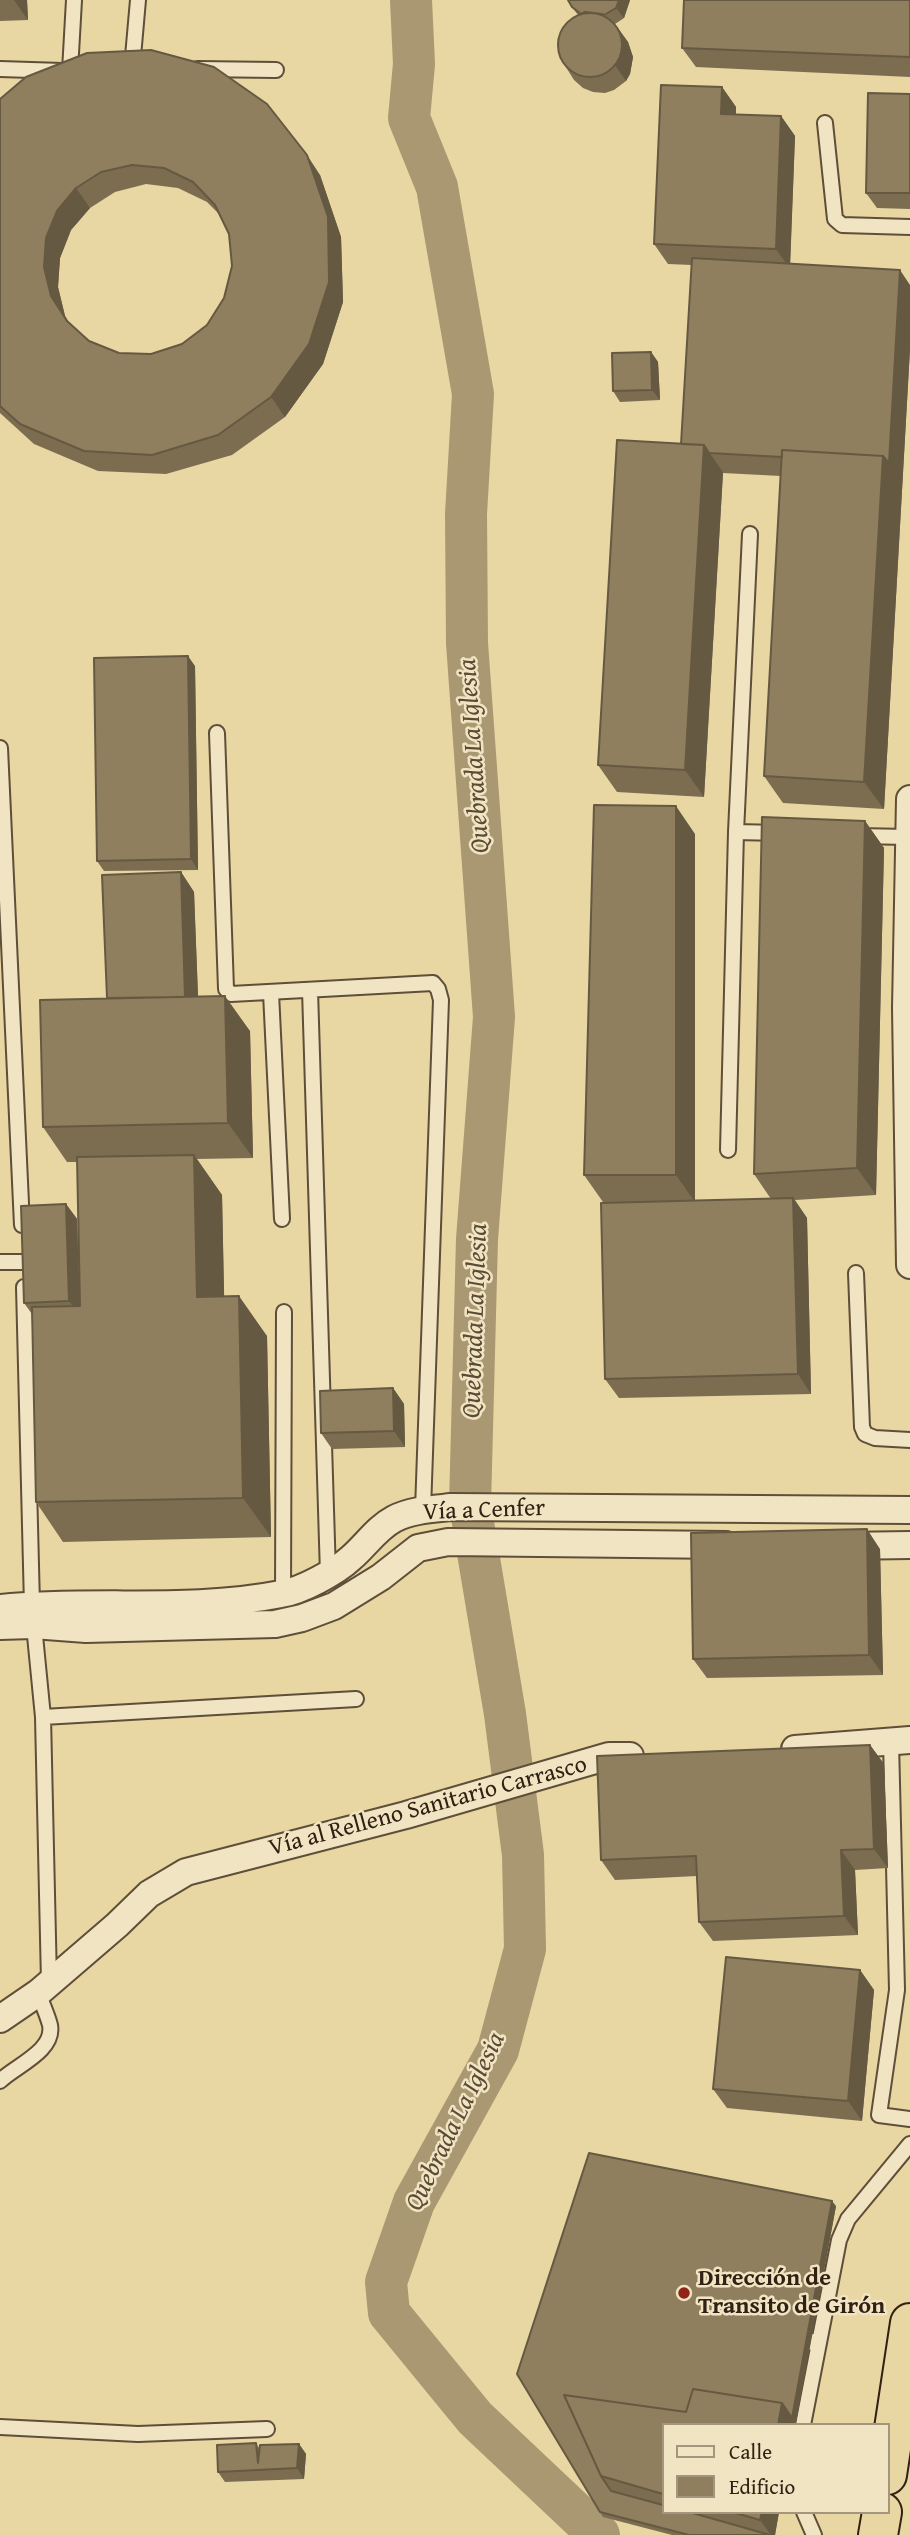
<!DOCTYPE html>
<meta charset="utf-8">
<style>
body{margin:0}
#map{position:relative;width:910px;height:2535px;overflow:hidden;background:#e8d6a3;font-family:"Gentium Book Plus",serif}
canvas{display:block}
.legend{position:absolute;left:662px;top:2423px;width:228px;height:91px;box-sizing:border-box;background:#f0e4c3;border:2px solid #a4967d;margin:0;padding:9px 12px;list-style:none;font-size:21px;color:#312114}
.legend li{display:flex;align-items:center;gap:14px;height:35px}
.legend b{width:35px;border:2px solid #a4967d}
</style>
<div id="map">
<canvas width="910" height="2535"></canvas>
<ul class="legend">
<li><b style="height:9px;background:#f0e4c3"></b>Calle</li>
<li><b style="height:19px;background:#907f5e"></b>Edificio</li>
</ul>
</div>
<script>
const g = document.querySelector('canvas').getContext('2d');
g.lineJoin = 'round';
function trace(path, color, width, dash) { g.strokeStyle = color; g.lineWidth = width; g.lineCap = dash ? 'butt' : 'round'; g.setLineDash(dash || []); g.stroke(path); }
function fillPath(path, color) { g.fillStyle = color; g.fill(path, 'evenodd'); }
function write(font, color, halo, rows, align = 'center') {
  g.font = font + ' "Gentium Book Plus",serif'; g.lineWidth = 5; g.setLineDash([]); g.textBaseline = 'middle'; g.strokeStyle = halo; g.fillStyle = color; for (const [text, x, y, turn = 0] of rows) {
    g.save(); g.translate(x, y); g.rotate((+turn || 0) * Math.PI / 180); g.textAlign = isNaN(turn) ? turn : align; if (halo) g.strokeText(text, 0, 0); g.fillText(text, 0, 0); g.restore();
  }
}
const river = new Path2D(`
 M 411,0 L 414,64 L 409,118 L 437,187 L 473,394 L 466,514 L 467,643 L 494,1017 L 477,1239 L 470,1505 L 505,1714 L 523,1855 L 525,1949 L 498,2050 L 414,2202 L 386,2282 L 389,2313 L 443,2379 L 475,2418 L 599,2535`);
const service = new Path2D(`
 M 132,68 L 138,0
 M 0,69 L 62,71
 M 197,69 L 276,70
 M 70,71 L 74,0
 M 825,123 L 835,219 L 842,225 L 910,227
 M 750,534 L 736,832 L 780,833
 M 217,733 L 226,989 L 231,994 L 433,983 L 438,989 L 441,1000 L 423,1510
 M 0,748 L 22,1225
 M 857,836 L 908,837
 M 310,990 L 328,1574
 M 271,993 L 282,1219
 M 728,1150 L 736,832
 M 0,1262 L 24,1262
 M 856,1273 L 862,1427 L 865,1434 L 875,1438 L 910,1440
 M 24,1287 L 32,1605 L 43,1717 L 49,1982
 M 283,1594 L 284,1312
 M 43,1717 L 356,1699
 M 891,1742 L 897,1990 L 879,2115 L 910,2119
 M 0,2081 C 15,2066 55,2051 50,2025 C 47,2014 42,2003 38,1993
 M 793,2347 L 818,2340
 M 803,2425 L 839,2240 L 848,2219 L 910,2144
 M 0,2427 L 138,2434 L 267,2429
 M 804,2512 L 814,2535`);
const minor = new Path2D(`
 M 910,799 L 906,1008 L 910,1265
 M 842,1546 L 910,1545
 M 0,1608 C 92,1599 190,1612 281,1594 C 301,1591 336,1572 351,1558 C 366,1545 377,1528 394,1519 C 411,1510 433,1509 451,1507 L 910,1510
 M 0,1626 L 33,1625 L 86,1629 L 275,1624 L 302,1618 L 334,1606 L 381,1577 L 418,1548 L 448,1542 L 726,1545
 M 795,1749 L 910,1740
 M 0,2019 L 38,1993 L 117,1925 L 149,1894 L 186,1872 L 406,1815 L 609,1756 L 630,1756`);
const trunk = new Path2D(`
 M 887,2475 L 910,2323
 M 878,2535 L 882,2512`);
const wall = new Path2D(`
 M 0,0 L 27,0 L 28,20 L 0,21 Z
 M 630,0 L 624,18 L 615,24 L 628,42 L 633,57 L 630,74 L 626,81 L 614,90 L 605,93 L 593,92 L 583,88 L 574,80 L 564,64 L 578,15 L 572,7 Z
 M 910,0 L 910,77 L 696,67 L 682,48 Z
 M 722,87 L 736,107 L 736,114 L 781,116 L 795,136 L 790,263 L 910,285 L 910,349 L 884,809 L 783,803 L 764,776 L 781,476 L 723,473 L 704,797 L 617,792 L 598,765 L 681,444 L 692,265 L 668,264 L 654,244 Z
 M 910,94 L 910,209 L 877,208 L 866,193 Z
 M 0,99 L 320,175 L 341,237 L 343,302 L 323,364 L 285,417 L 232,455 L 166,474 L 98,471 L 34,444 L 0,413 ZM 146,184 L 178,188 L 207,202 L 221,216 L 229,234 L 232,266 L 224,298 L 207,325 L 182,344 L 151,354 L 119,353 L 89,341 L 70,325 L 65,316 L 58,287 L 60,258 L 71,230 L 90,208 L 115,192 Z
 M 651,352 L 658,362 L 660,400 L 620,402 L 613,391 Z
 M 195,666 L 198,870 L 104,871 L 97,861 Z
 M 865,821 L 884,848 L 876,1195 L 795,1200 L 807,1218 L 811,1394 L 619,1398 L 605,1379 L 635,1202 L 603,1202 L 584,1175 L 695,834 L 695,1200 L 771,1199 L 754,1174 Z
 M 181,872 L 194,892 L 198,996 L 250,1031 L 253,1158 L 197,1159 L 222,1195 L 224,1296 L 267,1336 L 271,1537 L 63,1542 L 36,1502 L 32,1314 L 24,1303 L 66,1204 L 77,1219 L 80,1306 L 77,1162 L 67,1162 L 43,1127 L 107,998 Z
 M 393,1388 L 404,1404 L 405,1447 L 332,1449 L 321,1433 Z
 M 880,1549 L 883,1675 L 707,1678 L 693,1659 Z
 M 870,1745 L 884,1764 L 888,1868 L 855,1870 L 858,1935 L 713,1941 L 699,1922 L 697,1876 L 615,1880 L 601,1860 Z
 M 860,1970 L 874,1990 L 862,2121 L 727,2108 L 713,2089 Z
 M 836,2206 L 795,2425 L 663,2425 L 663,2512 L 779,2512 L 775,2535 L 672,2535 L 603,2517 L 517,2374 Z
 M 256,2443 L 259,2448 L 299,2444 L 306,2454 L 304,2479 L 225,2482 L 218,2472 Z`);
const shadedWall = new Path2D(`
 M 14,0 L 27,0 L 28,20 Z
 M 619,0 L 630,0 L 624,18 L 616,8 Z
 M 617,27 L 628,42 L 633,57 L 630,74 L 626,81 L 615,65 Z
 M 722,87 L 736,107 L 735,134 L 721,114 Z
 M 781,116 L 795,136 L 790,269 L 776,249 Z
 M 307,155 L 320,175 L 341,237 L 343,302 L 323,364 L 285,417 L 271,397 Z
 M 76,188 L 90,208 L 71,230 L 60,258 L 58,287 L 65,316 L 80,341 L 51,296 L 44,267 L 46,238 L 57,211 Z
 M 900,270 L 910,285 L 910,349 L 884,809 L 864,782 L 883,456 Z
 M 651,352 L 658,362 L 660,400 L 652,390 Z
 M 704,445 L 723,472 L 704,797 L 685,770 Z
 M 188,656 L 195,666 L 198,870 L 191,859 Z
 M 676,806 L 695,834 L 695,1202 L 676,1175 Z
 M 865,821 L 884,848 L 876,1195 L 857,1168 Z
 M 181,872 L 194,892 L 199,1023 L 185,1004 Z
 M 225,996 L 250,1031 L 253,1158 L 228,1123 Z
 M 194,1155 L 222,1195 L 225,1337 L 197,1297 Z
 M 793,1198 L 807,1218 L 811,1394 L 798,1374 Z
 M 66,1204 L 77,1219 L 80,1317 L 69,1301 Z
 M 239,1296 L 267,1336 L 271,1537 L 243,1498 Z
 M 393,1388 L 404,1404 L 405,1447 L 394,1431 Z
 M 867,1529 L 880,1549 L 883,1675 L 869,1655 Z
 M 870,1745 L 884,1764 L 888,1868 L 874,1849 Z
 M 841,1850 L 855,1870 L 858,1935 L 844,1916 Z
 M 860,1970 L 874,1990 L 862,2121 L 848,2101 Z
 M 832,2201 L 836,2206 L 796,2423 L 792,2418 Z
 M 782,2403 L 796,2423 L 795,2425 L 778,2425 Z
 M 299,2444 L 306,2454 L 304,2479 L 297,2468 Z
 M 762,2512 L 779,2512 L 775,2535 L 771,2535 L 760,2520 Z`);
const building = new Path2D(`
 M 568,0 L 619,0 L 616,8 L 604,15 L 602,14 L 585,12 L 581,14 L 572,7 Z
 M 684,0 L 910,0 L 910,57 L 682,48 Z
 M558 45a32 32 0 1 1 64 0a32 32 0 1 1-64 0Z
 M 151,50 L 214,67 L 267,104 L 307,155 L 328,217 L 329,282 L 309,344 L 271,397 L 218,435 L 152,455 L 84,451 L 20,424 L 0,406 L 0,99 L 26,77 L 87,53 ZM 132,165 L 164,168 L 193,182 L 215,205 L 229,234 L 232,266 L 224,298 L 207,325 L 182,344 L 151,354 L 119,353 L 89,341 L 67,321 L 51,296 L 44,267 L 46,238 L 57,211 L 76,188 L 101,172 Z
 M 661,85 L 722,87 L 721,114 L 781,116 L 776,249 L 654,244 Z
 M 868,93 L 910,94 L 910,193 L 866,193 Z
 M 692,258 L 900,270 L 889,463 L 883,456 L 782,450 L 782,457 L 709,453 L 704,445 L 681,444 Z
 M 651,352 L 652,390 L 613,391 L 612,353 Z
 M 617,440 L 704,445 L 685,770 L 598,765 Z
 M 782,450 L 883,456 L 864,782 L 764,776 Z
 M 188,656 L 191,859 L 97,861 L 94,658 Z
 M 594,805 L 676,806 L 676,1175 L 584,1175 Z
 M 762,817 L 865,821 L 857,1168 L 754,1174 Z
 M 181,872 L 185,997 L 107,998 L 102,875 Z
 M 225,996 L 228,1123 L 43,1127 L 40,1000 Z
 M 194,1155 L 197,1297 L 239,1296 L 243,1498 L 36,1502 L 32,1307 L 80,1306 L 77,1157 Z
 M 793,1198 L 798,1374 L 605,1379 L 601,1203 Z
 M 66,1204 L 69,1301 L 24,1303 L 21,1206 Z
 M 393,1388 L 394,1431 L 321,1433 L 320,1391 Z
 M 867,1529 L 869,1655 L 693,1659 L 691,1533 Z
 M 870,1745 L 874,1849 L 841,1850 L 844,1916 L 699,1922 L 696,1856 L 601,1860 L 597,1756 Z
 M 726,1957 L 860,1970 L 848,2101 L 713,2089 Z
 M 589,2153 L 832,2201 L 792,2418 L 782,2403 L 693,2389 L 686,2412 L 564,2395 L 601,2476 L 611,2491 L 663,2505 L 663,2512 L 689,2512 L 770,2535 L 689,2535 L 600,2512 L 517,2374 Z
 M 693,2389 L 782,2403 L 778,2425 L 663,2425 L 663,2494 L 601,2476 L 564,2395 L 686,2412 Z
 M 256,2443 L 258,2463 L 260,2445 L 299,2444 L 297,2468 L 218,2472 L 217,2445 Z
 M 732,2512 L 762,2512 L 760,2520 Z`);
const markers = [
 [684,2293,7,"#8f2418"]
];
const streetNames = [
 ["Vía a Cenfer",484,1511,-2],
 ["Vía al Relleno Sanitario Carrasco",428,1807,-15]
];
const poiNames = [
 ["Dirección de",698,2279],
 ["Transito de Girón",698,2307]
];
const waterNames = [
 ["Quebrada La Iglesia",475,756,-94],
 ["Quebrada La Iglesia",476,1321,-88],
 ["Quebrada La Iglesia",456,2122,-64]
];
trace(river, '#aa9872', 42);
trace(service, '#5f4e38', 18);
trace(minor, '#5f4e38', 30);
trace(trunk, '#312114', 42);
trace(service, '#f0e4c3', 14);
trace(minor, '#f0e4c3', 26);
trace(trunk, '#e8d6a3', 38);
fillPath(wall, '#7c6d51');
fillPath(shadedWall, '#655942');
fillPath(building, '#907f5e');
trace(building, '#655942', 2);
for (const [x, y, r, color] of markers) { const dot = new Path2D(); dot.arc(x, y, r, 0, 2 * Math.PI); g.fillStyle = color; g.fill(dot); trace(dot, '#f0e4c3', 2.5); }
write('24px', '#312114', '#f0e4c3', streetNames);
write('bold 24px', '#312114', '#f0e4c3', poiNames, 'left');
write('italic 26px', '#5b4b35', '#f0e4c3', waterNames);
</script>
